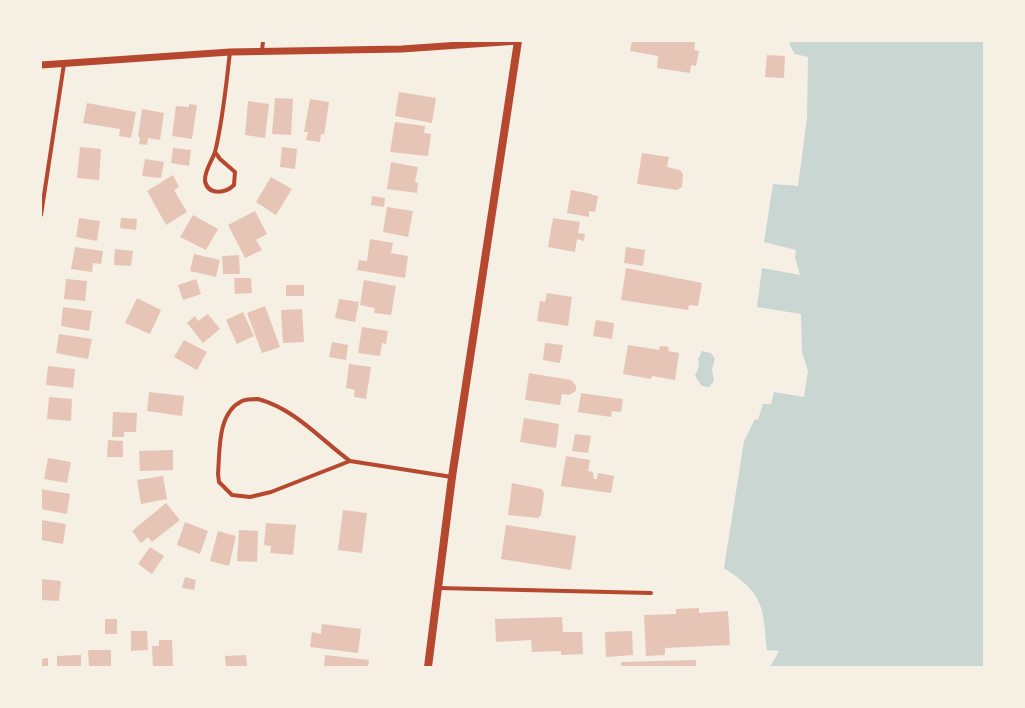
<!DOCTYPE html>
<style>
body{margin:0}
#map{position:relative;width:1025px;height:708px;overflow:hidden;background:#f6efe4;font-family:Barlow,sans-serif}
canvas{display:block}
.frame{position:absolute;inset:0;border:42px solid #f6efe4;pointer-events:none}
</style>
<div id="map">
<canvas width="1025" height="708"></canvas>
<div class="frame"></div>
</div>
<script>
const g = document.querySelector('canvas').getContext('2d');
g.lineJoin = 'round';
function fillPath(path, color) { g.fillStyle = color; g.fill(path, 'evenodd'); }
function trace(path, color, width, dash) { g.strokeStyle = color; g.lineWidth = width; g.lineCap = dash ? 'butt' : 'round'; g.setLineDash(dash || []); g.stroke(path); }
const water = new Path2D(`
 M 790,41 L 984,41 L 984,667 L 770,667 L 779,651 L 767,650 C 763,606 764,594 724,568 L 744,441 L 755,419 L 758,420 L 763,404 L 771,404 L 774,392 L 804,397 L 808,371 L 802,352 L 801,314 L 757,307 L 762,268 L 800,275 L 795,257 L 796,250 L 764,242 L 773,184 L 798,186 L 807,118 L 808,57 L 795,54 L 790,46 Z
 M 702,351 L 711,353 L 715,359 L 712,369 L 714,381 L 709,387 L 702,386 L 695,376 L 699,366 L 698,359 Z`);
const building = new Path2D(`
 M 632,41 L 695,42 L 694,50 L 699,51 L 696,66 L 691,65 L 690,73 L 657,68 L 658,56 L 630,51 Z
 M 767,55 L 785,56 L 784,78 L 765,77 Z
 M 399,92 L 436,98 L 432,123 L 395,116 Z
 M 275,98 L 293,99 L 291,135 L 272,134 Z
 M 310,99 L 329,102 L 324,135 L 321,134 L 320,142 L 306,140 L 308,132 L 304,132 Z
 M 248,101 L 269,104 L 265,138 L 245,135 Z
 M 87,103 L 136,112 L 131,138 L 119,136 L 120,129 L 83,123 Z
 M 189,104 L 197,105 L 192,139 L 172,136 L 176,106 L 189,107 Z
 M 142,109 L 164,113 L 160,140 L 148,138 L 147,145 L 139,144 L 140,137 L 138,137 Z
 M 395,122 L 425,126 L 424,133 L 431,134 L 428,156 L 390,152 Z
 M 80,147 L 101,149 L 99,180 L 77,178 Z
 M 282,147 L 297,149 L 295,169 L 280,167 Z
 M 173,148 L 191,150 L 189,166 L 171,163 Z
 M 642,153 L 669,157 L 667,167 L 680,170 L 683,174 L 682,187 L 677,190 L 637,184 Z
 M 145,159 L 164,162 L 161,178 L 142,176 Z
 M 391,162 L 418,167 L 415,182 L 418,183 L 417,193 L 387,189 Z
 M 173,175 L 179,187 L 174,190 L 187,212 L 166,225 L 147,191 Z
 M 271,177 L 292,189 L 276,215 L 256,202 Z
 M 571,190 L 592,194 L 592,195 L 598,196 L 595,212 L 589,211 L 589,217 L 567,213 Z
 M 372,196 L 385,198 L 384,207 L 371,205 Z
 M 387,207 L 413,211 L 408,237 L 383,232 Z
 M 255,211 L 267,234 L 256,240 L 262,250 L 245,258 L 228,225 Z
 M 193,215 L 218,229 L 206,250 L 180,237 Z
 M 79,218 L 100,221 L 97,241 L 76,237 Z
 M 121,218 L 137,219 L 136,230 L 120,228 Z
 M 553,218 L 580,222 L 578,233 L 585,234 L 584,241 L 577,239 L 575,252 L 548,247 Z
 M 370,239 L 393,243 L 391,253 L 408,256 L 405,278 L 357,270 L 359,260 L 367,261 Z
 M 75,247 L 103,251 L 101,264 L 93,263 L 92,272 L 71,269 Z
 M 626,247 L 645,250 L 643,266 L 624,263 Z
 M 115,249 L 133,251 L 131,266 L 114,265 Z
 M 194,254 L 220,260 L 216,277 L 190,271 Z
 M 239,255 L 240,274 L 223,274 L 222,256 Z
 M 626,268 L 702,283 L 698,306 L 689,305 L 688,310 L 621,300 Z
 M 234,278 L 251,278 L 252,293 L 235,294 Z
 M 66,279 L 87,281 L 85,301 L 64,299 Z
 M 196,279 L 201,294 L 183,300 L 178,285 Z
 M 364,280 L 396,286 L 391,315 L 374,313 L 375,308 L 360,305 Z
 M 286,285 L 304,285 L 304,296 L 286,296 Z
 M 547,293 L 572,297 L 568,326 L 537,321 L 540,301 L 545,302 Z
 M 137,298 L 161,310 L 150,334 L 125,323 Z
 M 339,299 L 359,302 L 355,322 L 335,318 Z
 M 265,306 L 280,347 L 262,353 L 247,313 Z
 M 63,307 L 92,311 L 89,331 L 61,326 Z
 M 302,309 L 304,342 L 283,343 L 281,310 Z
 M 243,312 L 254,336 L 237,344 L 226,320 Z
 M 208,314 L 220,329 L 203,343 L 187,323 L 195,316 L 198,321 Z
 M 596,320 L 614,323 L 612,339 L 593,336 Z
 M 362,327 L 388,331 L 386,344 L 382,343 L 380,356 L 358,353 Z
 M 59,334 L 92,339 L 88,359 L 56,353 Z
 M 184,340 L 207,352 L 197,370 L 174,357 Z
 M 332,342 L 348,345 L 346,360 L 329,357 Z
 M 545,343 L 563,345 L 560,363 L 543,360 Z
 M 628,345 L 659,350 L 660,346 L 669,347 L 668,351 L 679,353 L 675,380 L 652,376 L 651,379 L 623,374 Z
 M 349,364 L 371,367 L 366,399 L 354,397 L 355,390 L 346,388 Z
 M 48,366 L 75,369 L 73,388 L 46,385 Z
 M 529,373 L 571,380 L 576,386 L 576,391 L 569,395 L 562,394 L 560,405 L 525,400 Z
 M 149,392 L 184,396 L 182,416 L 147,411 Z
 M 581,393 L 623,399 L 621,412 L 612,411 L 611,417 L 578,412 Z
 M 49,397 L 72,399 L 71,421 L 47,419 Z
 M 113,412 L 137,413 L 136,432 L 124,432 L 124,437 L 112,437 Z
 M 524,418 L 559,424 L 556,448 L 520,442 Z
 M 575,434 L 591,436 L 588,453 L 572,451 Z
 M 108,440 L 123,441 L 123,457 L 107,457 Z
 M 173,450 L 173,470 L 140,471 L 139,451 Z
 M 566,456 L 590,460 L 588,471 L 593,472 L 594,479 L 597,479 L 598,473 L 614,476 L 611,493 L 561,486 Z
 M 48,458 L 71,462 L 67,483 L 44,479 Z
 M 163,476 L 167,499 L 141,504 L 137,480 Z
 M 512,483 L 542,489 L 544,494 L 541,515 L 538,518 L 508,515 Z
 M 41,489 L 70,494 L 67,514 L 41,509 Z
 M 166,503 L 180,520 L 152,542 L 148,537 L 141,543 L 132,531 Z
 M 343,510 L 367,513 L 362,553 L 338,550 Z
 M 41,520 L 66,524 L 63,544 L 41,540 Z
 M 185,522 L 208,531 L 200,554 L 177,545 Z
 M 266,523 L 296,525 L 293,555 L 270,553 L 271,546 L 264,545 Z
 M 506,525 L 576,536 L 571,570 L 501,559 Z
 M 239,530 L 258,531 L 257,562 L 237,561 Z
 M 218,531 L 236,536 L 229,566 L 210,561 Z
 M 150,547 L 164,556 L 152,574 L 138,564 Z
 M 185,577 L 196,580 L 194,590 L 182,588 Z
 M 41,579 L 61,581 L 59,601 L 41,600 Z
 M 699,608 L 699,613 L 728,611 L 730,645 L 665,648 L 665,655 L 646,656 L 644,615 L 676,614 L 676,609 Z
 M 562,617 L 563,632 L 582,632 L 583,654 L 561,655 L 561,651 L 532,652 L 531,640 L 496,642 L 495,619 Z
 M 105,619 L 117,619 L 117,634 L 105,634 Z
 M 322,624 L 361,629 L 358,653 L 310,647 L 312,632 L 321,634 Z
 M 131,631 L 147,631 L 148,650 L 131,651 Z
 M 632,631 L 633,655 L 606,657 L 605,632 Z
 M 159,640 L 172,640 L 173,667 L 153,667 L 152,646 L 159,646 Z
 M 88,650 L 111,650 L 111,667 L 89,667 Z
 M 81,655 L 81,667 L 57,667 L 57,656 Z
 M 246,655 L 247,667 L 226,667 L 225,656 Z
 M 325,655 L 369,660 L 368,667 L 324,667 Z
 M 48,658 L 48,667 L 41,667 L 41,659 Z
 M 696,660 L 696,667 L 621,667 L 621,662 Z`);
const minor = new Path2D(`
 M 262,51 L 263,41
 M 215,152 L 220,159 L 235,172 L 234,185 C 226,193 208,196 205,181 C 204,171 212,161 215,152 C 223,120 226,85 230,52
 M 41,215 L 64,64
 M 258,399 C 295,409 320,439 350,461 L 271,492 L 250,497 L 232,495 L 219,482 L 218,474 C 220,450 217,413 242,401 C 246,399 253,399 258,399 Z
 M 350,461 L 452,477
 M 438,588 L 651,593`);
const tertiary = new Path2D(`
 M 41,65 L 230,52 L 402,49 L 518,41`);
const secondary = new Path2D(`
 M 428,667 L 452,477 L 518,41`);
fillPath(water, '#c9d6d2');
fillPath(building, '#e6c5b7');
trace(minor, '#b5482f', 4);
trace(tertiary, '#b5482f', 7);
trace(secondary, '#b5482f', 8);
</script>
